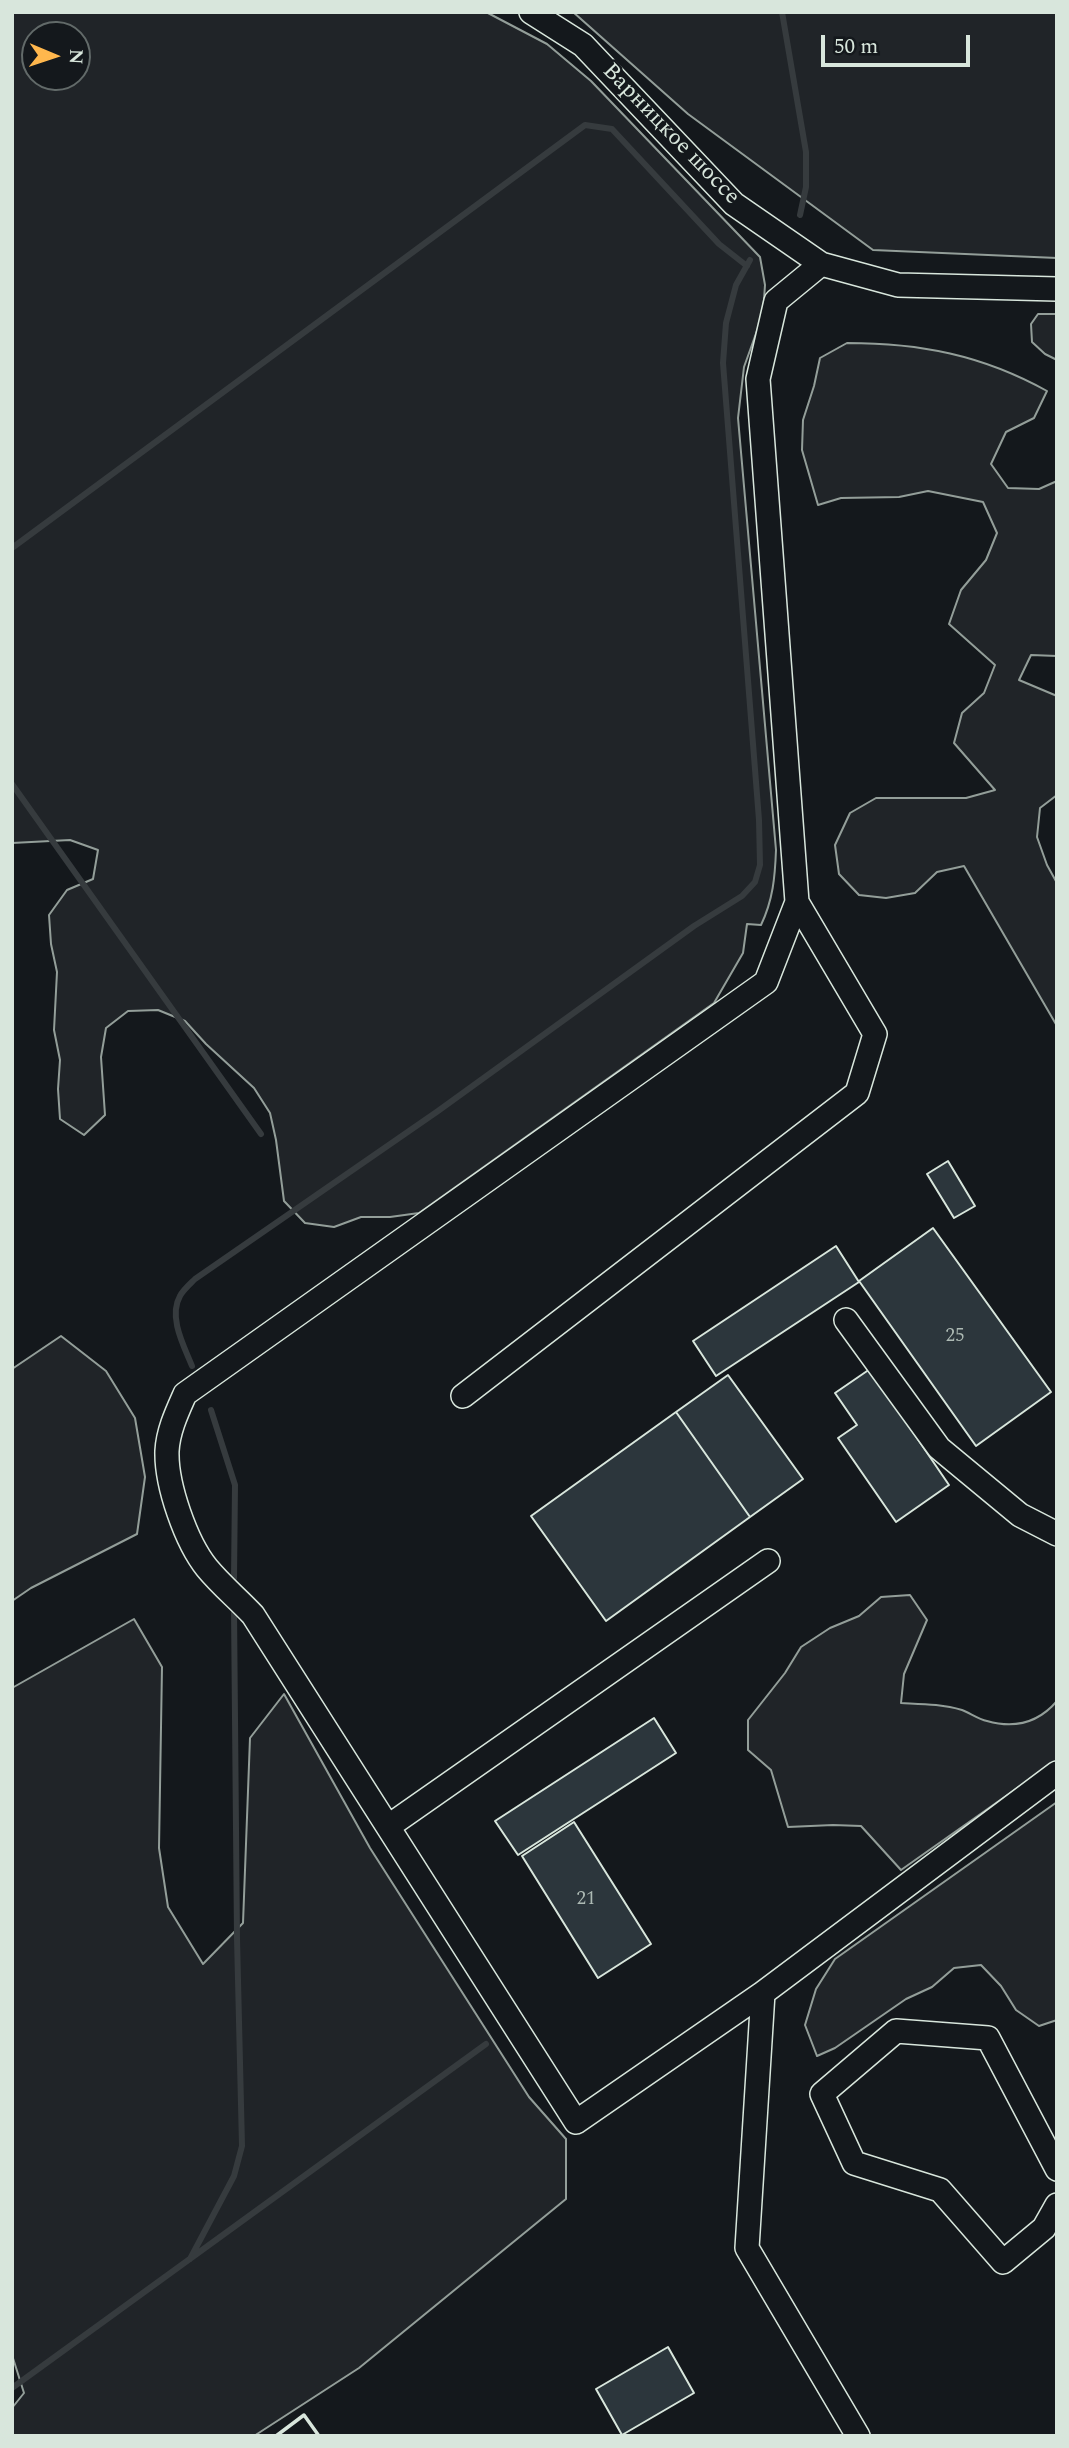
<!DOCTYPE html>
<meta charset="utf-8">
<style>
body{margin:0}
#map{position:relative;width:1069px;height:2448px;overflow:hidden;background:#14181c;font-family:Spectral,serif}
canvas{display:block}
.frame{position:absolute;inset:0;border:14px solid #d8e6dc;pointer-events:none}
.north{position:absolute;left:21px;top:21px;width:70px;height:70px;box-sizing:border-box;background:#14181c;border:2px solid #626a69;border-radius:50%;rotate:92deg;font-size:19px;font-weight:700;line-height:28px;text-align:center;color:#d8e6dc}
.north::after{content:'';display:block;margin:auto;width:24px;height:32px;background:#ffb74d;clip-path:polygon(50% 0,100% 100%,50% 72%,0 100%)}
.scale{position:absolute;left:821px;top:35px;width:149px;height:32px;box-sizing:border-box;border:4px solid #d8e6dc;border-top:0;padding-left:9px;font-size:21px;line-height:24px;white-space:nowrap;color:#d8e6dc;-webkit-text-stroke:5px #14181c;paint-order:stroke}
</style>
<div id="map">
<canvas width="1069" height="2448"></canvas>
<div class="frame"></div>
<div class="north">N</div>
<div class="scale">50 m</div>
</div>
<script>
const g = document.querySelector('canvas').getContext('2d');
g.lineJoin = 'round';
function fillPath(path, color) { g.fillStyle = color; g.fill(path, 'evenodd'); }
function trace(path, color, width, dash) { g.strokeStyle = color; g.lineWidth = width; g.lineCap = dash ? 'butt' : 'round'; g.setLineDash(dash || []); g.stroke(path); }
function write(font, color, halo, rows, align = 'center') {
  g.font = font + ' Spectral,serif'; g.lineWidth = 5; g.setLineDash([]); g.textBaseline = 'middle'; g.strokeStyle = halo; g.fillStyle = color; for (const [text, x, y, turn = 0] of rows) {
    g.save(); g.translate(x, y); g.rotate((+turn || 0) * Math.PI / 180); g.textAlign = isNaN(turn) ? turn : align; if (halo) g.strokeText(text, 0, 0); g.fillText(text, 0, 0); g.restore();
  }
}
const green = new Path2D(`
 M 12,12 L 486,12 L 547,44 L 591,81 L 760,257 L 765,285 L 763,314 L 744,367 L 738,418 L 776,850 C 775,877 773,900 761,925 L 747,924 L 743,953 L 714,1003 L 419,1213 L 390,1217 L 361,1217 L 334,1227 L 305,1223 L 284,1201 L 276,1140 L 270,1113 L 254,1088 L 206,1044 L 185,1021 L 158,1010 L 128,1011 L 106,1028 L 101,1057 L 105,1115 L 84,1135 L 60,1119 L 58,1089 L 60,1060 L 54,1030 L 57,972 L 51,944 L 49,915 L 67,890 L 93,879 L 98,850 L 70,840 L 12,843 ZM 35,35 L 77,35 L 77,77 L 35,77 Z
 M 573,12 L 1057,12 L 1057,258 L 873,250 L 688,114 Z
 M 1038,314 L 1057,314 L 1057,360 L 1045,354 L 1032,342 L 1031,324 Z
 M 847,343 C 920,343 982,355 1047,391 L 1034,418 L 1006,432 L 991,464 L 1008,488 L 1039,489 L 1057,481 L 1057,656 L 1031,655 L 1019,680 L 1057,696 L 1057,795 L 1040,808 L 1037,837 L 1047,865 L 1057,883 L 1057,1026 L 964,866 L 937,872 L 915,893 L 886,898 L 859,895 L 839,874 L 835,845 L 850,813 L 876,798 L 966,798 L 995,790 L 954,743 L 962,713 L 984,693 L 995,665 L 949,624 L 961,590 L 986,560 L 997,533 L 983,502 L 928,491 L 899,497 L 841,498 L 818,505 L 802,450 L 803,420 L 814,386 L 820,358 Z
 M 61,1336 L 106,1371 L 135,1418 L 145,1477 L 137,1534 L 31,1588 L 12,1601 L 12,1369 Z
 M 910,1595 L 927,1620 L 904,1674 L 901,1703 C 921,1704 942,1704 962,1710 C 970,1713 978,1719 987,1721 C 1015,1729 1039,1722 1057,1701 L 1057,1760 L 901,1870 L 861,1826 L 833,1825 L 788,1827 L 771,1770 L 748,1750 L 748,1720 L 785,1673 L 801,1647 L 830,1628 L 859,1616 L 881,1597 Z
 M 134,1619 L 162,1667 L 159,1848 L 168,1907 L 203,1964 L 243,1923 L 250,1738 L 284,1694 L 370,1848 L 529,2097 L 566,2139 L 566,2199 L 359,2368 L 254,2436 L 12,2436 L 12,2408 L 24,2393 L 12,2355 L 12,1688 Z
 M 1057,1802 L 1057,2020 L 1039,2026 L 1016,2010 L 1001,1986 L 981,1965 L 954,1968 L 932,1987 L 906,1999 L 835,2048 L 817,2056 L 805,2025 L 816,1989 L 835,1959 Z`);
const stream = new Path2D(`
 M 782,12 L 806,152 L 806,187 L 800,215
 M 12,548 L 585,125 L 612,129 L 719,244 L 747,266
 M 12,784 L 261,1134
 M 192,1366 C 184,1346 168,1317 180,1296 C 183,1290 190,1284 195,1279 L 438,1111 L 694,926 L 742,896 L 755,882 L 760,865 L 759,820 L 723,363 L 726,323 L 736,285 L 750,260
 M 211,1410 L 235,1485 L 234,1578
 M 190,2259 L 234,2176 L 242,2146 L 237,1938 L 234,1609
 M 12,2388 L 486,2044`);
const building = new Path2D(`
 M 948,1161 L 975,1206 L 954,1218 L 927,1174 Z
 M 933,1228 L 1051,1392 L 976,1446 L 859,1281 Z
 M 836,1246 L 859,1282 L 716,1376 L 693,1341 Z
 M 870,1369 L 949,1485 L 896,1522 L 838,1438 L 857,1425 L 835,1393 Z
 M 728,1375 L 803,1479 L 750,1517 L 676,1412 Z
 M 676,1412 L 750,1517 L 606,1621 L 531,1516 Z
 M 654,1718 L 676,1753 L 518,1855 L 495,1821 Z
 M 574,1822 L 651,1944 L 598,1978 L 522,1856 Z
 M 668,2347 L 694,2393 L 622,2435 L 596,2389 Z`);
const minor = new Path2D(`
 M 531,12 L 583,45 L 734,204 L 821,264 L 898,285 L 1057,289
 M 821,264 L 776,301 L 758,379 L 797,902 L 766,982 L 185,1394 C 177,1412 168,1431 167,1451 C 166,1485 186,1542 207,1568 C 221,1585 238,1599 253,1615 L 576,2122 L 763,1993 L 747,2248 L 858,2436
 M 846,1320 L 939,1448 L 1020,1515 L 1057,1534
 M 463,1396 L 857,1093 L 875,1034 L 797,902
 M 389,1826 L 768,1561
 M 763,1993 L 1057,1773
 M 1057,2169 L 988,2038 L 896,2031 L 822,2094 L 854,2163 L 940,2190 L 1003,2262 L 1044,2228 L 1057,2205`);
const wall = new Path2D(`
 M 276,2436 L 304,2415 L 319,2436`);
const numberNames = [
 ["25",955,1337],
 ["21",586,1900]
];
const streetNames = [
 ["Варницкое шоссе",670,135,46]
];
fillPath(green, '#202428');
trace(green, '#939e99', 2);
trace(stream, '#363b3e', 6);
fillPath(building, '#2c363c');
trace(building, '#d8e6dc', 2);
trace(minor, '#d8e6dc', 26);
trace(minor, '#14181c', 23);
trace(wall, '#d8e6dc', 3.5);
write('19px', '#adbab4', null, numberNames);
write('23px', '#d8e6dc', '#14181c', streetNames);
</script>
